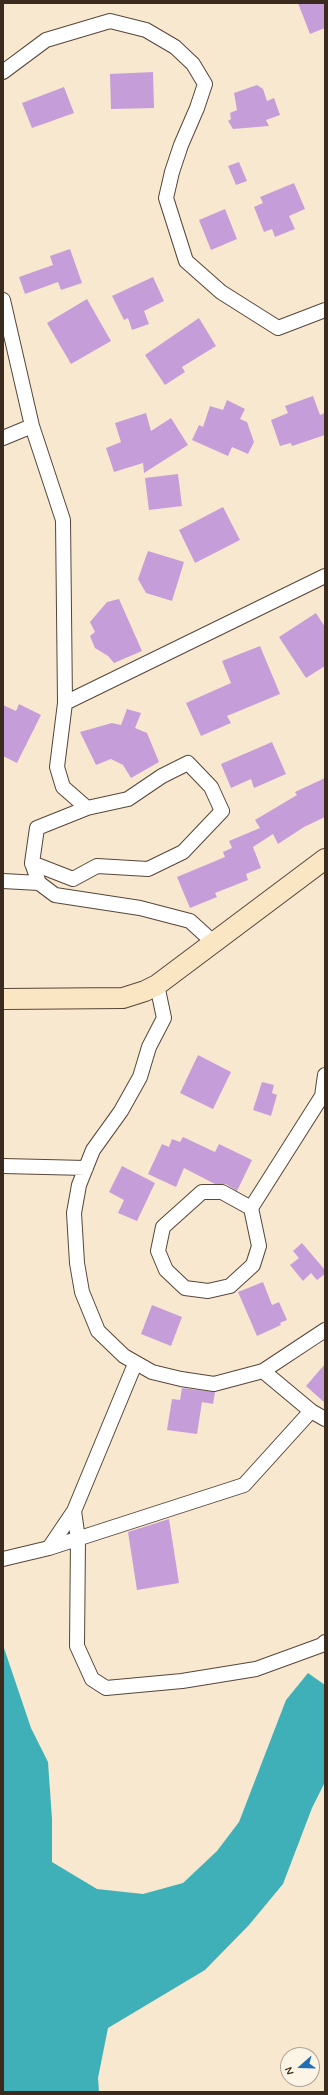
<!DOCTYPE html>
<style>
body{margin:0}
#map{position:relative;width:328px;height:2095px;overflow:hidden;background:#f8e8d0;font-family:Mynerve,sans-serif}
canvas{display:block}
.frame{position:absolute;inset:0;border:4px solid #3b2a1e;pointer-events:none}
.north{position:absolute;left:280px;top:2047px;width:40px;height:40px;box-sizing:border-box;background:#fcf5e5;border:1px solid #afa495;border-radius:50%;rotate:250deg;font-size:11px;font-weight:700;line-height:16px;text-align:center;color:#3b2a1e}
.north::after{content:'';display:block;margin:auto;width:14px;height:18px;background:#1f6fb2;clip-path:polygon(50% 0,100% 100%,50% 72%,0 100%)}
</style>
<div id="map">
<canvas width="328" height="2095"></canvas>
<div class="frame"></div>
<div class="north">N</div>
</div>
<script>
const ctx = document.querySelector('canvas').getContext('2d');
ctx.lineJoin = 'round';
function fillPath(path, color) { ctx.fillStyle = color; ctx.fill(path, 'evenodd'); }
const toPath = rows => new Path2D(rows.map(r => 'M' + r).join(''));
function stroke(path, color, width, dash) { ctx.strokeStyle = color; ctx.lineWidth = width; ctx.lineCap = dash ? 'butt' : 'round'; ctx.setLineDash(dash || []); ctx.stroke(path); }
fillPath(toPath([
 [3,1645,31,1728,48,1762,52,1819,52,1862,97,1889,143,1894,183,1883,217,1851,239,1822,286,1700,308,1673,325,1685,325,1782,312,1808,283,1884,249,1925,205,1970,108,2028,98,2078,99,2092,3,2092]
]), '#40b0b8');
fillPath(toPath([
 [298,3,325,3,325,28,310,34],
 [153,72,154,108,111,109,110,74],
 [257,85,263,89,267,101,274,98,280,115,266,120,269,126,233,129,228,121,231,119,230,113,237,110,234,93],
 [64,87,74,113,32,128,22,103],
 [239,162,247,181,236,185,228,166],
 [294,183,305,209,289,216,295,229,275,237,272,229,264,232,254,207,263,203,260,197],
 [225,209,237,239,211,250,199,220],
 [70,249,82,283,61,290,58,282,25,294,19,277,53,265,50,256],
 [153,277,164,301,144,311,149,324,132,330,128,318,124,320,112,296],
 [87,299,111,341,71,364,47,323],
 [199,318,216,346,182,367,185,372,165,385,145,355],
 [313,396,320,415,325,413,325,435,292,446,291,443,280,446,271,420,288,413,285,406],
 [227,400,245,409,240,419,247,422,254,442,248,454,232,447,228,456,192,440,199,425,203,427,210,406,223,410],
 [146,413,151,431,171,418,188,445,144,473,143,463,114,472,106,448,121,442,115,423],
 [178,474,182,506,149,510,145,478],
 [223,507,240,540,195,563,179,530],
 [148,551,184,562,172,601,146,593,138,579],
 [119,599,142,651,114,663,108,656,95,648,90,636,95,632,90,622,107,602],
 [316,613,325,627,325,666,306,678,279,637],
 [260,646,280,694,227,716,231,723,201,736,186,703,231,683,222,661],
 [19,704,41,715,17,763,3,756,3,705,16,711],
 [127,709,141,713,135,728,147,733,159,762,131,778,123,765,111,759,96,765,80,732,112,723,121,725],
 [272,742,286,774,254,788,251,779,231,788,221,764],
 [325,778,325,817,304,827,278,844,273,834,253,847,261,868,246,874,248,880,215,893,217,897,190,908,177,877,225,857,223,852,232,848,229,841,260,828,255,820,297,795,295,792],
 [198,1055,231,1072,213,1109,180,1093],
 [262,1082,274,1085,272,1093,277,1095,271,1116,253,1110],
 [183,1137,215,1152,219,1144,252,1160,237,1191,226,1184,215,1184,184,1168,176,1187,148,1174,162,1144,169,1147,172,1139,180,1142],
 [122,1166,155,1183,137,1221,118,1213,124,1200,109,1192],
 [302,1243,325,1270,325,1274,317,1280,311,1273,303,1281,290,1265,299,1258,293,1251],
 [263,1282,272,1305,279,1302,287,1320,280,1323,281,1325,257,1336,238,1292],
 [152,1305,182,1317,171,1346,141,1334],
 [325,1364,325,1403,306,1386],
 [182,1388,215,1392,213,1404,202,1402,197,1434,167,1430,172,1399,180,1400],
 [169,1519,179,1583,137,1590,128,1532]
]), '#c59ed9');
const street = toPath([
 [3,72,46,40,110,21,146,30,175,47,193,64,205,84,197,108,181,145,172,172,166,198,186,261,221,292,278,328,325,310],
 [3,300,32,426],
 [3,438,32,426,63,520,65,703],
 [87,808,37,828,32,863,73,879,97,866,148,869,183,852,222,811,211,787,188,763,162,776,128,799,87,808,63,787,57,767,65,703,325,576],
 [32,863,39,883,55,895,140,908,190,921,213,942],
 [3,881,39,883],
 [157,985,164,1018,149,1047,140,1077,121,1111,93,1150,79,1185,74,1213,77,1263,82,1292,98,1331,124,1356,152,1372,181,1379,214,1384,263,1371,325,1330],
 [3,1166,86,1168],
 [251,1208,259,1246,253,1265,230,1286,208,1291,185,1288,166,1270,158,1251,163,1227,202,1192,222,1192,251,1208,322,1096,325,1075],
 [135,1364,74,1511,49,1548,244,1485,311,1411,263,1371],
 [311,1411,325,1419],
 [74,1511,78,1539,77,1646,92,1679,106,1688,182,1681,256,1669,322,1645,325,1642],
 [3,1559,49,1548]
]);
const secondary = toPath([
 [3,999,123,998,145,991,157,985,325,859]
]);
stroke(street, '#574639', 16);
stroke(secondary, '#574639', 22);
stroke(street, '#fff', 14);
stroke(secondary, '#fbe6c4', 20);
</script>
